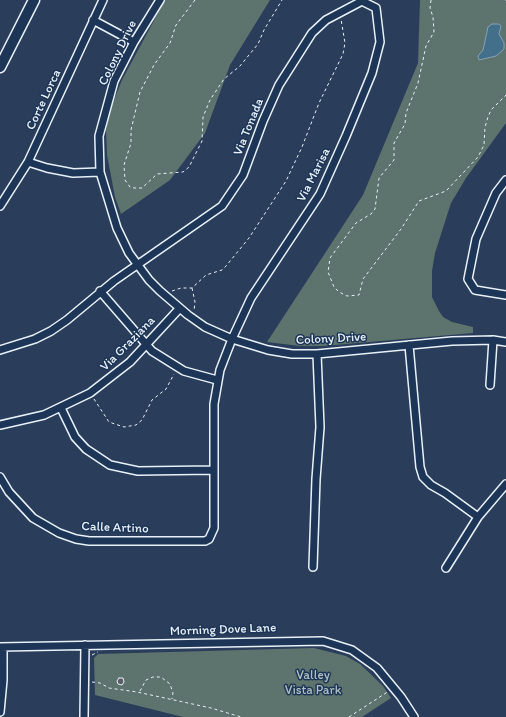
<!DOCTYPE html>
<style>
body{margin:0}
canvas{display:block;background:#2a3d5a}
</style>
<canvas width="506" height="717"></canvas>
<script>
const ctx = document.querySelector('canvas').getContext('2d');
ctx.lineJoin = 'round';
function fillPath(path, color) { ctx.fillStyle = color; ctx.fill(path, 'evenodd'); }
const toPath = rows => new Path2D(rows.map(r => 'M' + r).join(''));
function stroke(path, color, width, dash) { ctx.strokeStyle = color; ctx.lineWidth = width; ctx.lineCap = dash ? 'butt' : 'round'; ctx.setLineDash(dash || []); ctx.stroke(path); }
function write(font, color, halo, rows, align = 'center') {
  ctx.font = font + ' Itim,sans-serif'; ctx.lineWidth = 3; ctx.setLineDash([]); ctx.textBaseline = 'middle'; ctx.strokeStyle = halo; ctx.fillStyle = color; for (const [text, x, y, turn = 0] of rows) {
    ctx.save(); ctx.translate(x, y); ctx.rotate((+turn || 0) * Math.PI / 180); ctx.textAlign = isNaN(turn) ? turn : align; if (halo) ctx.strokeText(text, 0, 0); ctx.fillText(text, 0, 0); ctx.restore();
  }
}
fillPath(toPath([
 [165,0,270,0,230,65,205,133,170,180,121,214,115,197,107,155,106,130,109,112,122,80],
 [420,0,506,0,506,123,466,178,451,203,435,253,432,271,432,297,439,311,443,317,452,322,473,327,473,333,323,346,300,346,267,342,363,195,418,63],
 [314,648,346,656,360,664,383,686,391,698,362,717,183,717,95,695,94,658,98,654]
]), '#5d736e');
const water = toPath([
 [492,24,499,24,501,26,499,34,504,43,504,49,496,56,479,60,478,56,483,50,488,27,492,24]
]);
fillPath(water, '#446f8a');
stroke(water, '#86a3b6', 1);
const building = toPath([
 [119,678,123,678,124,682,122,685,118,684,117,681,119,678]
]);
fillPath(building, '#5c5e66');
stroke(building, '#e8f1f8', 1);
const street = toPath([
 [160,0,134,42,114,81,99,136,100,172,117,228,129,253,149,280,160,291,188,315,205,327,232,339,268,350,292,354,317,354,452,341,493,340,506,342],
 [93,20,134,42],
 [28,162,47,168,73,173,100,172],
 [506,180,496,193,476,239,468,279,475,290,506,295],
 [0,206,28,162,103,0],
 [100,291,152,351,184,371,217,380],
 [409,345,420,467,423,477,431,485,445,493,478,517],
 [0,350,35,339,51,331,67,320,114,281,222,206,243,175,263,121,279,85,312,33,326,20,362,1,376,8,380,42,372,73,346,136,320,194,251,298,232,339,220,370,214,404,214,528,209,539,205,541,89,541,76,539,59,533,33,518,9,492,0,477],
 [490,385,493,340],
 [61,408,75,437,86,449,110,465,138,471,213,470],
 [0,425,44,415,90,393,130,362,179,309],
 [313,567,316,479,320,427,317,354],
 [446,568,478,517,506,484],
 [0,647,323,641,352,650,377,668,401,697,414,717],
 [0,712,3,680,3,647],
 [84,717,85,645]
]);
const primary = toPath([
 [0,67,34,0]
]);
stroke(street, '#e8f1f8', 10);
stroke(primary, '#e8f1f8', 13);
stroke(toPath([
 [195,0,176,25,170,43,154,65,140,92,131,130,131,143,124,165,125,180,130,187,134,188,142,188,157,174,183,172,189,167,202,141,203,117,210,100,224,79,240,66,258,44,264,30,282,0],
 [431,0,430,8,433,17,434,32,426,46,418,83,406,113,405,124,394,143,394,160,379,178,375,209,371,214,356,223,330,258,328,272,334,287,339,292,347,296,359,295,363,279,401,229,419,201,446,191,478,157,484,145,485,127,488,117,491,110,506,95],
 [506,0,506,1],
 [192,288,195,302,194,311],
 [172,291,181,288,192,288,206,275,222,270,226,266,249,238,286,181,302,147,319,103,343,54,345,43,341,19],
 [94,399,109,422,124,427,136,425,142,420,152,400,166,389,174,374],
 [92,655,98,652],
 [92,682,100,683,109,688,137,692,211,708,241,717],
 [140,691,146,680,153,677,161,677,170,684,173,693,172,699],
 [349,717,389,691]
]), '#e8f1f8', 1, [3, 3]);
stroke(street, '#1d3557', 7);
stroke(primary, '#1d3557', 10);
write('13px', '#e8f1f8', '#1d3557', [
 ["Colony Drive",118,53,-64],
 ["Corte Lorca",44,100,-65],
 ["Via Tonada",249,127,-68],
 ["Via Marisa",314,175,-63],
 ["Colony Drive",331,339,-3],
 ["Via Graziana",128,344,-45],
 ["Calle Artino",115,528,2],
 ["Morning Dove Lane",223,630,-2]
]);
write('13px', '#b0bfc1', '#1d3557', [
 ["Valley",313,676],
 ["Vista Park",313,691]
]);
</script>
